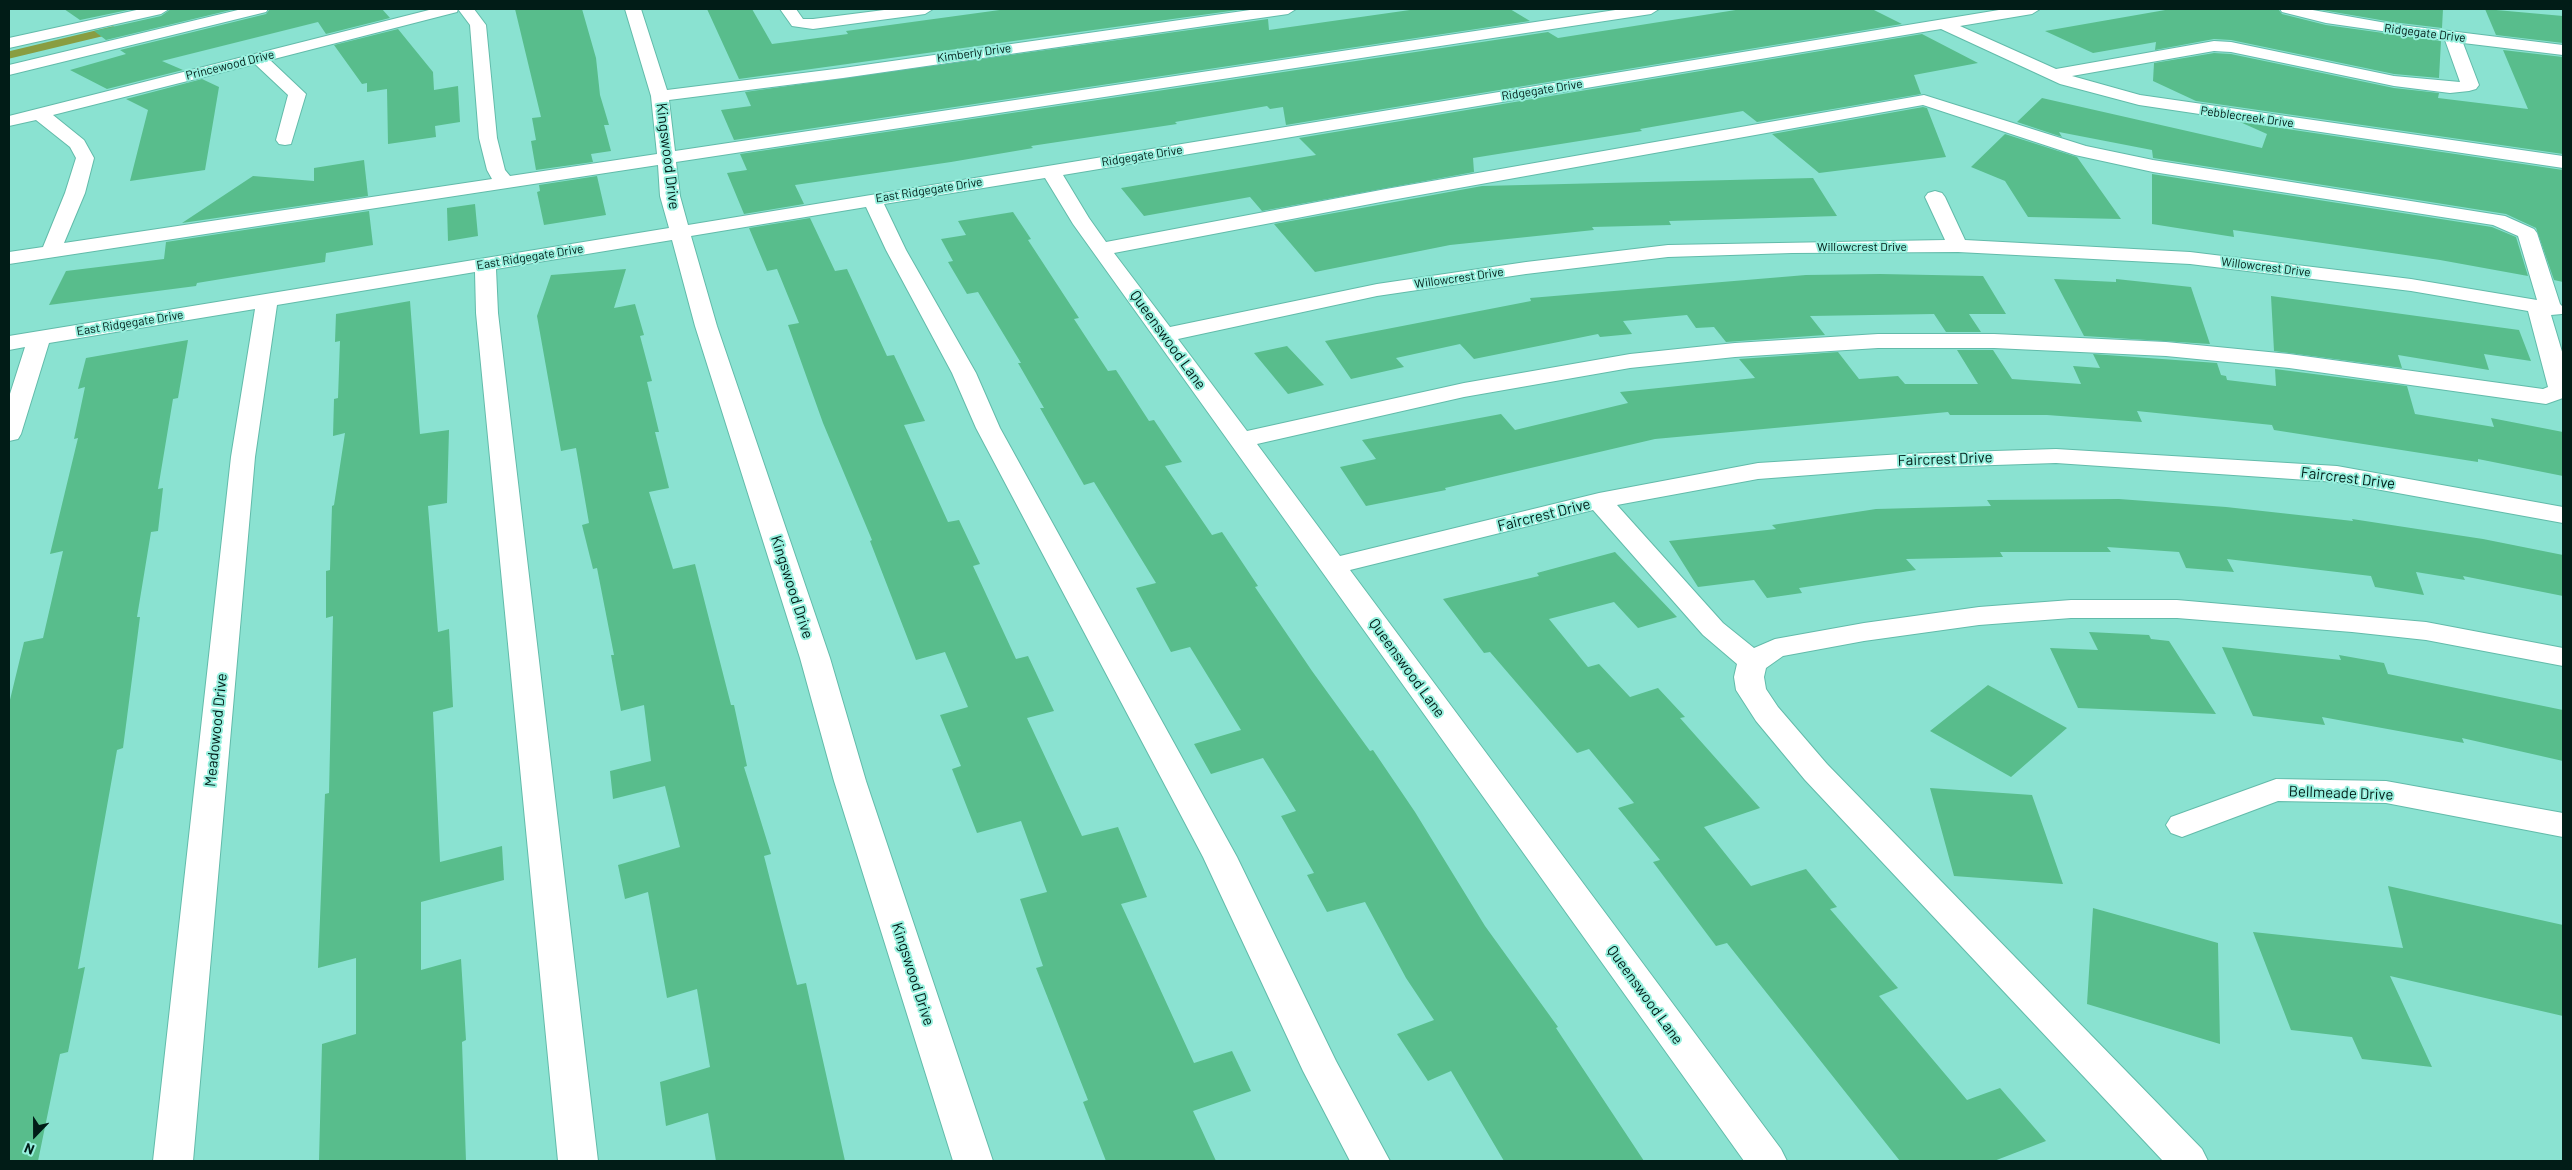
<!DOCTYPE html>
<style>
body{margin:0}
#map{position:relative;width:2572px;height:1170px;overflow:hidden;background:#8ae2d1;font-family:Barlow,sans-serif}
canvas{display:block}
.frame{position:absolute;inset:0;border:10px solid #011c17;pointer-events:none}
.north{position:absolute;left:10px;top:1110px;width:50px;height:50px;-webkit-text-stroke:4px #97f0de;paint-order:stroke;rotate:202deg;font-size:14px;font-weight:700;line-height:20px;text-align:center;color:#011c17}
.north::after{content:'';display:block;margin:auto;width:18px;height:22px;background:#011c17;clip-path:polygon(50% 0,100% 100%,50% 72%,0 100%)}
</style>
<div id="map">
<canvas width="2572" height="1170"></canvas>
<div class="frame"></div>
<div class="north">N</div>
</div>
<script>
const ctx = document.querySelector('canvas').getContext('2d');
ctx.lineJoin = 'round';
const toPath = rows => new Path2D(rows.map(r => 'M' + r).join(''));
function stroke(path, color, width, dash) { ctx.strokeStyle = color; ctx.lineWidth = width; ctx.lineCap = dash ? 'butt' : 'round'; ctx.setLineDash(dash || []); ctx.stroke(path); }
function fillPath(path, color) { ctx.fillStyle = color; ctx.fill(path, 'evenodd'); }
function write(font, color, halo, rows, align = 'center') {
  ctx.font = font + ' Barlow,sans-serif'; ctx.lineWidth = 4; ctx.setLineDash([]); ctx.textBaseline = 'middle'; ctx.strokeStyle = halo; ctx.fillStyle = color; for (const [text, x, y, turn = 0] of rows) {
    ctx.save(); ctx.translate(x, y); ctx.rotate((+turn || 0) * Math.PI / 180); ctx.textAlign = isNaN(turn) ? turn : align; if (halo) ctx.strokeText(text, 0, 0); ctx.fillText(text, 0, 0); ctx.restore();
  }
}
stroke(toPath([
 [9,55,113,30]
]), '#899d41', 7);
fillPath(toPath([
 [64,9,133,9,80,20],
 [171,9,235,9,106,40,94,31,161,16],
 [270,9,382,9,390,18,326,34,318,22,162,61,183,70,107,89,70,70,126,54,120,50,266,14],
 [515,9,582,9,596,58,600,95,609,125,604,125,611,151,591,154,593,162,536,170,531,141,536,140,532,118,541,117],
 [707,9,752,9,772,44,848,34,846,31,1007,9,1245,9,739,79],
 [1417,9,1510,9,1530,21,734,140,721,110,751,106,745,92,1268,19,1269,30],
 [1742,9,1872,9,1902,24,1286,125,1283,107,1270,109,1267,106,1175,122,1177,124,1031,146,1033,148,951,162,795,185,804,204,744,214,727,173,747,170,740,154,1548,32,1558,38],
 [2171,9,2278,9,2282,14,2326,25,2441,41,2439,78,2394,74,2231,40,2214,39,2155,50,2156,42,2093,53,2045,31],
 [2316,9,2443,9,2442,28,2392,22],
 [2485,9,2563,16,2563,43,2496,35],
 [398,29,433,72,434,90,458,86,460,122,435,126,436,137,388,144,387,89,367,92,367,83,362,84,334,45],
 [1922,34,1978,63,1914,75,1921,94,1757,122,1743,111,1640,129,1642,131,1473,158,1474,172,1262,211,1250,197,1144,216,1121,188,1316,155,1299,138],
 [2503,50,2563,57,2563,154,2196,101,2153,81,2154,63,2214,53,2231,54,2394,88,2439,93,2438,98,2528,109],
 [202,79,219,87,205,170,130,181,148,110,126,99],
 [2042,98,2262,148,2267,134,2240,122,2563,170,2563,282,2554,280,2536,228,2506,214,2153,158,2152,150,2059,132,2062,137,2017,122],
 [1923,107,1927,108,1946,157,1819,173,1772,134],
 [2005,134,2077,157,2121,219,2028,217,2005,181,1971,167],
 [364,160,368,196,182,223,253,176,314,181,314,168],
 [2152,174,2492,227,2516,237,2528,276,2440,260,2233,230,2234,237,2152,224],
 [597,176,606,215,544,225,537,192,540,191,539,185],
 [1813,178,1837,216,1669,221,1671,225,1592,227,1594,230,1450,245,1315,272,1274,224,1482,186],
 [475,204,478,236,448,241,447,208],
 [369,211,373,245,326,253,325,262,197,283,196,286,49,305,66,271,164,259,166,242],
 [1013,212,1031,239,1028,240,1079,318,1074,319,1108,371,1116,370,1149,421,1154,420,1182,462,1165,466,1212,535,1222,532,1258,586,1255,587,1312,671,1370,751,1373,750,1415,812,1485,926,1558,1027,1556,1028,1644,1161,1504,1161,1451,1071,1428,1081,1397,1034,1434,1020,1406,978,1365,902,1327,912,1307,875,1314,873,1281,816,1296,811,1263,758,1211,774,1194,744,1241,730,1190,647,1171,652,1136,588,1156,583,1094,482,1084,485,1040,408,1044,408,1018,363,1021,363,978,292,967,294,948,262,953,261,941,239,966,235,958,221],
 [810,218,835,271,847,269,887,356,894,355,925,421,904,425,948,522,959,520,980,564,973,566,1016,659,1028,656,1054,711,1027,718,1082,836,1118,827,1147,897,1121,904,1194,1063,1232,1051,1251,1091,1193,1111,1216,1161,1106,1161,1083,1102,1088,1100,1036,968,1043,966,1020,899,1047,892,1021,821,977,833,952,769,961,766,940,715,968,707,945,652,916,660,870,541,872,540,823,423,788,325,799,323,777,269,767,271,749,228],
 [626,269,614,308,635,304,644,335,640,336,652,381,647,382,659,432,655,432,669,488,649,492,673,569,695,564,731,705,734,705,747,766,744,767,771,854,764,856,797,985,806,983,845,1161,716,1161,708,1113,666,1126,660,1082,710,1067,697,989,667,998,648,892,625,899,618,865,680,847,665,786,613,799,610,771,651,761,644,705,621,711,611,655,614,655,597,568,593,569,582,525,589,523,576,448,561,451,537,316,551,275],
 [1880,274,1983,276,2006,314,1969,314,1981,332,1946,332,1934,314,1810,316,1825,335,1726,342,1714,327,1696,328,1687,315,1623,321,1632,334,1600,337,1598,334,1474,359,1460,344,1396,358,1404,367,1351,379,1325,341,1531,301,1530,298,1806,275],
 [2054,279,2116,282,2116,279,2191,287,2210,344,2084,336],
 [2271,296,2519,330,2531,361,2484,354,2489,370,2398,355,2402,368,2274,351],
 [410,301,420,434,449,430,447,503,428,506,438,632,449,629,453,707,433,712,440,862,502,846,504,880,421,902,421,970,461,959,466,1040,462,1042,466,1161,319,1161,322,1044,356,1034,356,958,318,968,325,794,329,793,333,616,326,618,326,571,330,570,332,506,334,505,345,433,333,436,334,399,338,398,340,341,335,342,336,314],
 [188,340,178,398,173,399,158,489,163,488,158,531,151,532,137,617,140,617,123,748,117,750,78,969,85,967,68,1052,60,1054,38,1161,9,1161,9,704,24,642,43,638,63,551,50,554,78,438,74,439,85,387,78,389,86,358],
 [1287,346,1324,385,1288,394,1254,353],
 [1957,350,1993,350,2012,379,2081,384,2073,366,2100,368,2093,354,2217,363,2221,375,2226,376,2227,380,2276,386,2275,369,2407,386,2415,414,2494,427,2491,418,2563,432,2563,476,2478,459,2478,462,2274,430,2272,425,2137,411,2142,422,2047,415,1950,415,1948,412,1655,439,1445,488,1446,490,1366,506,1340,467,1376,459,1362,440,1501,414,1515,430,1628,403,1620,392,1755,378,1739,359,1838,352,1859,379,1898,376,1905,384,1978,384],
 [2119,499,2226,507,2353,521,2352,519,2483,539,2563,555,2563,596,2463,576,2465,580,2416,572,2424,595,2375,587,2371,576,2227,559,2234,572,2186,568,2179,552,2107,547,2111,552,2000,552,2003,557,1906,559,1916,570,1799,588,1802,593,1767,598,1754,580,1698,587,1669,541,1776,529,1772,525,1876,509,1991,506,1987,500],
 [1615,552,1677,617,1638,628,1614,602,1549,619,1588,667,1599,664,1630,697,1658,688,1685,717,1680,718,1760,808,1704,827,1751,886,1806,869,1837,907,1830,909,1898,988,1879,996,1967,1100,2000,1088,2046,1141,1994,1161,1900,1161,1727,943,1716,946,1653,862,1660,860,1618,808,1634,803,1589,749,1577,753,1490,652,1484,653,1443,599,1539,576,1537,573],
 [2089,632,2149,635,2151,639,2169,641,2216,714,2078,708,2050,648,2098,650],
 [2222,647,2341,660,2339,655,2384,663,2388,674,2563,710,2563,761,2462,738,2464,743,2322,717,2325,725,2253,716],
 [1988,685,2067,728,2011,777,1930,731],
 [1930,788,2032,795,2063,884,1954,876],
 [2388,886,2563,925,2563,1016,2390,976,2432,1067,2362,1059,2352,1037,2291,1030,2253,932,2403,948],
 [2093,908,2218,943,2220,1044,2087,1004]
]), '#58bd8c');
const minor = toPath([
 [141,9,169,9,161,14,9,48,9,38,141,9],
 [242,9,268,9,266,12,9,75,9,65,242,9],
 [433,9,474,9,486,25,497,138,505,170,510,176,657,154,651,96,625,9,641,9,667,90,843,68,1257,9,1296,9,1288,14,843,78,669,100,675,151,1622,9,1659,9,1651,14,676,162,680,196,688,225,2005,9,2040,9,2032,14,1960,26,2056,69,2214,41,2231,42,2394,76,2460,82,2445,40,2326,23,2282,12,2280,9,2307,9,2392,24,2563,45,2563,55,2463,43,2479,85,2476,89,2469,91,2450,93,2394,86,2231,52,2214,51,2072,76,2140,95,2563,156,2563,168,2139,105,2060,84,1941,29,1063,175,1089,218,1106,242,1386,189,1924,95,2086,146,2153,160,2505,216,2534,229,2537,233,2560,304,2563,307,2562,314,2551,315,2563,355,2563,398,2546,404,2289,368,2166,356,1994,348,1878,348,1735,357,1630,368,1464,397,1257,444,1340,556,1599,493,1758,463,1903,454,2056,449,2337,466,2563,507,2563,523,2337,482,2056,463,1903,468,1758,479,1617,505,1723,623,1754,648,1775,639,1864,623,1979,607,2071,600,2177,600,2426,622,2563,648,2563,666,2426,640,2352,632,2177,618,2071,618,1979,625,1864,641,1783,656,1766,668,1764,677,1766,689,1778,707,1827,764,2202,1149,2208,1161,2163,1161,1805,780,1756,721,1736,690,1734,677,1737,664,1703,635,1593,510,1350,570,1781,1149,1787,1161,1744,1161,1073,224,1045,178,884,204,906,250,976,373,1000,428,1237,857,1336,1061,1390,1161,1350,1161,1303,1071,1203,857,976,428,952,373,886,250,866,207,691,236,717,326,830,658,866,781,993,1161,953,1161,834,781,800,658,695,326,672,240,496,269,498,313,598,1161,558,1161,476,313,475,272,277,305,255,457,193,1161,153,1161,231,457,255,309,49,343,21,434,18,439,9,441,9,397,25,347,9,350,9,336,669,228,660,196,658,165,9,264,9,252,43,247,65,193,76,158,70,147,36,120,9,126,9,116,433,9],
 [458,9,470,25,479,138,487,170,492,179,64,243,85,193,94,158,84,140,53,115,255,64,288,95,276,140,279,144,285,145,291,144,306,94,270,60,457,12,458,9],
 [1923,105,2075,155,2153,172,2493,225,2518,236,2537,300,2411,279,2190,252,1965,240,1945,197,1942,193,1935,191,1928,193,1925,197,1945,240,1668,245,1526,262,1377,284,1170,327,1114,253,1386,201,1923,105],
 [1958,252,2190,264,2411,291,2528,311,2548,387,2543,389,2289,354,2166,342,1994,334,1878,334,1735,343,1630,354,1464,383,1247,431,1178,339,1377,296,1526,274,1668,257,1792,253,1958,252],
 [780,9,796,9,803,19,813,19,892,9,933,9,925,14,813,29,792,26,780,9],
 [2276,779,2386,781,2563,813,2563,837,2386,803,2278,801,2182,837,2171,833,2166,825,2171,817,2276,779]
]);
stroke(minor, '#62bbaa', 2);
fillPath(minor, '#fff');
write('12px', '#011c17', '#97f0de', [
 ["Ridgegate Drive",2425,33,7],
 ["Kimberly Drive",974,53,-8],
 ["Princewood Drive",230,65,-14],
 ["Ridgegate Drive",1542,90,-9],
 ["Pebblecreek Drive",2247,117,8],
 ["Ridgegate Drive",1142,156,-9],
 ["East Ridgegate Drive",929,190,-9],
 ["Willowcrest Drive",1862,247],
 ["East Ridgegate Drive",530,257,-9],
 ["Willowcrest Drive",2266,267,7],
 ["Willowcrest Drive",1459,278,-8],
 ["East Ridgegate Drive",130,323,-9]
]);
write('15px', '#011c17', '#97f0de', [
 ["Kingswood Drive",668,156,83],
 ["Queenswood Lane",1168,340,54],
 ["Faircrest Drive",1945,459,-2],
 ["Faircrest Drive",2348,478,7],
 ["Faircrest Drive",1544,515,-14],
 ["Kingswood Drive",792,587,72],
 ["Queenswood Lane",1407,668,54],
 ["Meadowood Drive",216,730,-84],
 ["Bellmeade Drive",2341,793,2],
 ["Kingswood Drive",913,974,72],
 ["Queenswood Lane",1645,995,54]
]);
</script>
